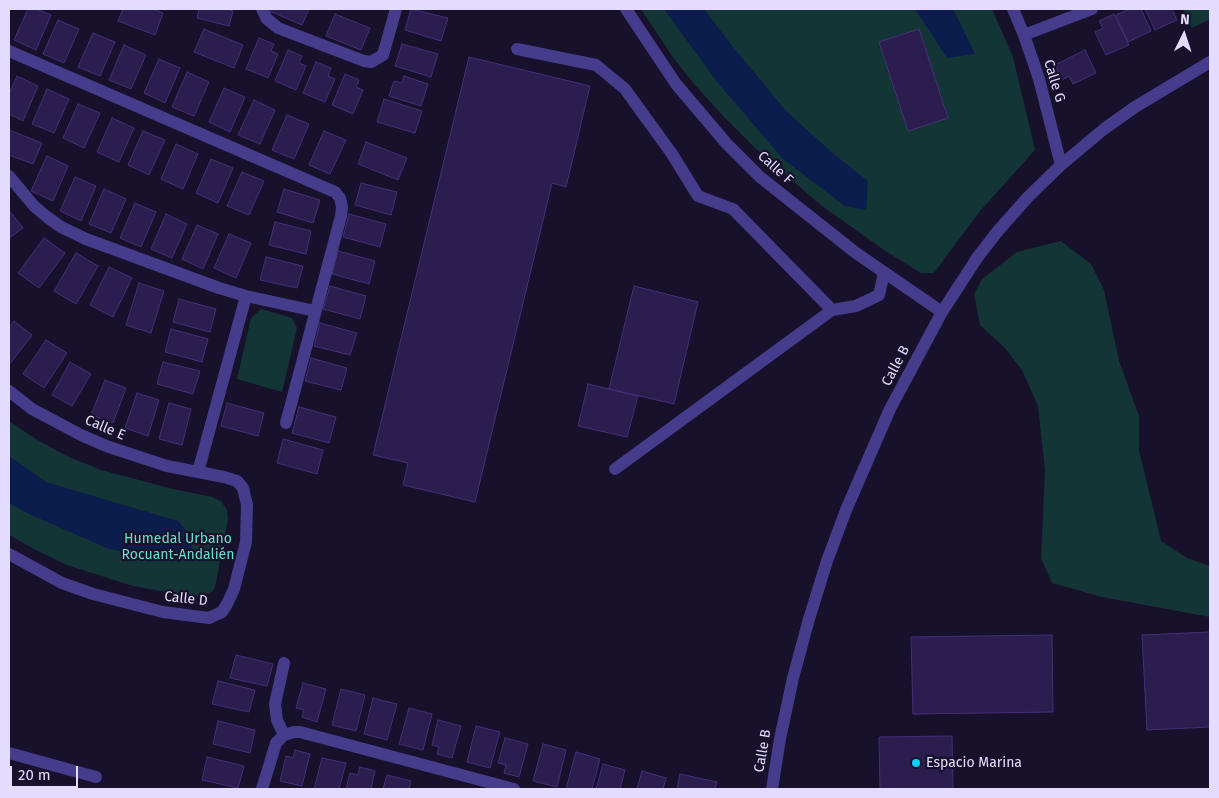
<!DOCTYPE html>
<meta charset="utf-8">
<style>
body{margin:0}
#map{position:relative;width:1219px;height:798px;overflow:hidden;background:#18112c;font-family:"Fira Sans",sans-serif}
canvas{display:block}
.frame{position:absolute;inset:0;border:10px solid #e3dcff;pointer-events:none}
.north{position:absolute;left:1159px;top:10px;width:50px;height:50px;-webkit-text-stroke:4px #18112c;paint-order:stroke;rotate:4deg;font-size:14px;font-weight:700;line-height:20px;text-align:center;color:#e3dcff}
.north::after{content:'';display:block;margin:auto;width:18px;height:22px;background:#e3dcff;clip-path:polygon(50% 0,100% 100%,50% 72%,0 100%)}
.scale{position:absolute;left:10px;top:766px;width:68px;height:22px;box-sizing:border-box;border:2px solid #e3dcff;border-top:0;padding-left:6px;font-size:15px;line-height:18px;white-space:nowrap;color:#e3dcff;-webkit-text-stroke:4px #18112c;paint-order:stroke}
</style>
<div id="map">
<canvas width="1219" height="798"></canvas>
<div class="frame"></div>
<div class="north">N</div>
<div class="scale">20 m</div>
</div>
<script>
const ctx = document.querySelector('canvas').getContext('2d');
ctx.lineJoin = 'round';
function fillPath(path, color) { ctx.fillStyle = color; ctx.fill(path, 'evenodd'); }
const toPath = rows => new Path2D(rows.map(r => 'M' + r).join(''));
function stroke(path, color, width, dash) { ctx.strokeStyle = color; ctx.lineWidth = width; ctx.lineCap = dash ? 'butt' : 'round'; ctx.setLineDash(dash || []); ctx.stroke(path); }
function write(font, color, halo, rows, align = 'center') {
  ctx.font = font + ' "Fira Sans",sans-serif'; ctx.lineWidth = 4.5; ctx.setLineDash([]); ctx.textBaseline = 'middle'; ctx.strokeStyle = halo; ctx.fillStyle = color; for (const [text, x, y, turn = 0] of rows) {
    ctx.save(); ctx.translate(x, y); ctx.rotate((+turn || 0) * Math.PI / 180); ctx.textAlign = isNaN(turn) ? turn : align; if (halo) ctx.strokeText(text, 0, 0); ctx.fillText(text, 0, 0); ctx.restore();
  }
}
fillPath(toPath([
 [641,9,992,9,1013,57,1035,150,980,211,934,273,921,273,887,252,822,206,755,148,724,117,694,84,672,56],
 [1183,9,1210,9,1210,19,1192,28],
 [1061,241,1091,264,1104,290,1119,361,1139,416,1139,450,1161,541,1187,558,1210,566,1210,617,1102,597,1052,583,1041,558,1045,470,1038,406,1022,370,1005,348,980,325,974,294,982,279,1017,252],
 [261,309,292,318,297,328,282,392,237,379,251,318],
 [9,421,39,441,69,457,101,470,173,489,212,497,221,501,227,510,228,519,215,587,213,591,204,596,199,596,166,592,133,586,67,565,36,550,9,535]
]), '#143536');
fillPath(toPath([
 [664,9,704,9,729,42,786,111,835,155,868,181,866,210,845,206,783,159,717,82],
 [915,9,953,9,975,54,947,58],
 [9,456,46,482,178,521,189,534,192,550,179,562,109,549,29,514,9,503]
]), '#0b1d4c');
const building = toPath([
 [28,9,36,9,51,15,36,50,14,40,28,9],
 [123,9,152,9,163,13,155,35,118,21,123,9],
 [199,9,226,9,233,11,229,26,197,18,199,9],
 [268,9,309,9,302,25,267,10,268,9],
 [411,9,448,18,441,41,405,30,411,9],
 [1130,9,1141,9,1151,31,1128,42,1116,15,1130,9],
 [1145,9,1172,9,1177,20,1155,30,1145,9],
 [335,14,370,28,361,50,326,36,335,14],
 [1114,14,1129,45,1106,55,1095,32,1103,28,1099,21,1114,14],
 [58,20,79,29,64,63,43,54,58,20],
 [204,29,243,45,234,68,194,52,204,29],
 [919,29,948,118,908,131,879,42,919,29],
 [93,33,115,42,100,76,78,67,93,33],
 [259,38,274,44,271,51,278,54,268,78,246,69,259,38],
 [402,44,438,54,431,77,395,66,402,44],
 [124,45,146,55,131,89,109,80,124,45],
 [288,50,302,56,299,63,306,66,296,90,275,81,288,50],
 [1085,50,1096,73,1073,84,1069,76,1062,80,1055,65,1085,50],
 [469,57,590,86,566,187,552,183,475,502,403,485,408,463,373,455,469,57],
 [159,59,180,68,165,103,144,93,159,59],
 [316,62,331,68,328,76,335,79,325,102,303,93,316,62],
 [187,72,209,82,194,116,172,107,187,72],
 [345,74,359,80,356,87,363,90,353,114,332,105,345,74],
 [17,76,38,86,23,121,9,114,9,94,17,76],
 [404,76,428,84,421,106,389,96,394,81,402,83,404,76],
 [224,88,245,97,230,132,209,122,224,88],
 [47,89,69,99,54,133,32,124,47,89],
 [384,99,422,111,415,133,377,122,384,99],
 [254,100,275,110,260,144,238,135,254,100],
 [78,104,100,113,84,148,63,138,78,104],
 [287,115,309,124,294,159,272,150,287,115],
 [112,118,134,128,119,162,97,152,112,118],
 [9,130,42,143,33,164,9,155,9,130],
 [143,131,165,140,149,175,128,165,143,131],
 [324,131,346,140,330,174,309,165,324,131],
 [366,142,407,158,398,180,358,164,366,142],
 [176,144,198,154,183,189,161,179,176,144],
 [47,156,68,166,53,201,31,191,47,156],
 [211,159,233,168,218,203,196,193,211,159],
 [242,172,264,181,249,215,227,206,242,172],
 [75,177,96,186,81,221,60,211,75,177],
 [361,183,397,192,391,215,355,205,361,183],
 [104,189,126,199,111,233,89,224,104,189],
 [284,189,320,200,313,223,277,212,284,189],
 [135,203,156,212,141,247,120,238,135,203],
 [9,210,23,228,9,238,9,210],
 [166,214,187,224,172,258,151,249,166,214],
 [349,214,386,224,380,247,343,237,349,214],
 [275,222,311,231,306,254,269,245,275,222],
 [197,225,218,234,203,269,182,259,197,225],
 [229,234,251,243,236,278,214,268,229,234],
 [44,238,65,253,39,288,18,273,44,238],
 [338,251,375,261,369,284,332,274,338,251],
 [76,253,98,266,76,304,54,291,76,253],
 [266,257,303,266,297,288,260,280,266,257],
 [109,267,132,278,113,317,90,305,109,267],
 [139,283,164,291,151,333,126,325,139,283],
 [330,286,366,296,360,319,323,309,330,286],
 [634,286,698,302,674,404,609,389,634,286],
 [179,299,216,309,210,332,173,322,179,299],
 [14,321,32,335,9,365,9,327,14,321],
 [320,323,357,333,350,355,314,346,320,323],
 [171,329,208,339,202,362,165,352,171,329],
 [46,340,67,353,44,388,23,374,46,340],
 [311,358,347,368,341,390,305,381,311,358],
 [70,362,91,374,72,406,52,395,70,362],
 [163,362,200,371,193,394,157,384,163,362],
 [105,380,126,388,113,423,91,415,105,380],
 [588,384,638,396,627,437,578,426,588,384],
 [137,393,159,400,148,436,125,428,137,393],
 [169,403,191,409,182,445,159,439,169,403],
 [227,403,264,413,258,436,221,426,227,403],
 [299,407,336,417,329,443,292,433,299,407],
 [283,439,323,450,317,474,277,463,283,439],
 [1210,632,1210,727,1147,730,1142,635,1210,632],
 [1052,635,1053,712,913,714,911,637,1052,635],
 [236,655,273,664,267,686,230,678,236,655],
 [218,681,255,690,249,712,212,704,218,681],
 [303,683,326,689,317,722,302,717,304,710,296,708,303,683],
 [341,689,365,695,356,731,332,725,341,689],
 [373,698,397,704,387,740,364,734,373,698],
 [409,708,432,714,423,750,399,744,409,708],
 [438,720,461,726,452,758,437,754,439,747,432,745,438,720],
 [218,721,255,730,250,753,213,744,218,721],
 [476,726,500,732,490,768,467,762,476,726],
 [952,736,953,789,880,789,879,737,952,736],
 [505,738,528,744,519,777,504,773,506,765,498,763,505,738],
 [543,744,566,750,557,787,533,781,543,744],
 [295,750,310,754,302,786,280,781,286,756,293,758,295,750],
 [576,752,600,759,592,789,566,789,576,752],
 [207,757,244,766,238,788,202,780,207,757],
 [322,758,346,763,339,789,314,789,322,758],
 [603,764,625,770,620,789,596,789,603,764],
 [360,767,375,771,371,789,346,789,350,773,358,775,360,767],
 [642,771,666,778,663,789,637,789,642,771],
 [680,774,717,782,715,789,677,789,680,774],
 [387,775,411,781,409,789,383,789,387,775]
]);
fillPath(building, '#2b1d4e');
stroke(building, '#442f7a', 1);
stroke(toPath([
 [517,49,596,65,625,89,672,154,698,196,733,209,832,310,856,306,879,295,884,273],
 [615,469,832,310],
 [9,753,96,777]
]), '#453c8c', 12);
stroke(toPath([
 [262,9,267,19,278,28,364,61,371,62,383,55,396,9],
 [626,9,676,84,726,143,760,177,856,253,942,312],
 [1013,9,1024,35,1039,79,1061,165],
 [1024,35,1092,9],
 [9,51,335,192,340,198,342,207,341,216,286,423],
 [9,176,34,206,47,217,61,227,86,239,219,288,246,296,315,311],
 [9,391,32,409,81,435,106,446,167,466,224,477,237,481,243,488,247,505,246,542,234,589,227,604,222,612,209,618,163,612,93,594,62,583,9,554],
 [198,472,246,296],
 [284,663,275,704,277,720,284,735],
 [262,789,276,743,284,735,294,732,300,732,514,789],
 [772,789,780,739,793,678,809,619,827,561,846,510,890,409,942,312,977,258,997,232,1028,197,1061,165,1104,129,1135,107,1210,62]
]), '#453c8c', 12);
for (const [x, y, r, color] of [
 [916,763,5,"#08d2ff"]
]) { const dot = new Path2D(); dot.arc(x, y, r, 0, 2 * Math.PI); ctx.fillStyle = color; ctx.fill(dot); stroke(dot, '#18112c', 2); }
write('14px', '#e3dcff', '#18112c', [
 ["Calle G",1054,81,73],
 ["Calle F",775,168,42],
 ["Calle B",896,366,-62],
 ["Calle E",105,428,23],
 ["Calle D",186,599,6],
 ["Calle B",763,751,-80]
]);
write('14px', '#65e2cd', '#18112c', [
 ["Humedal Urbano",178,539],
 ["Rocuant-Andalién",178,555]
]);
write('14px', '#e3dcff', '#18112c', [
 ["Espacio Marina",926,763]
], 'left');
</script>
